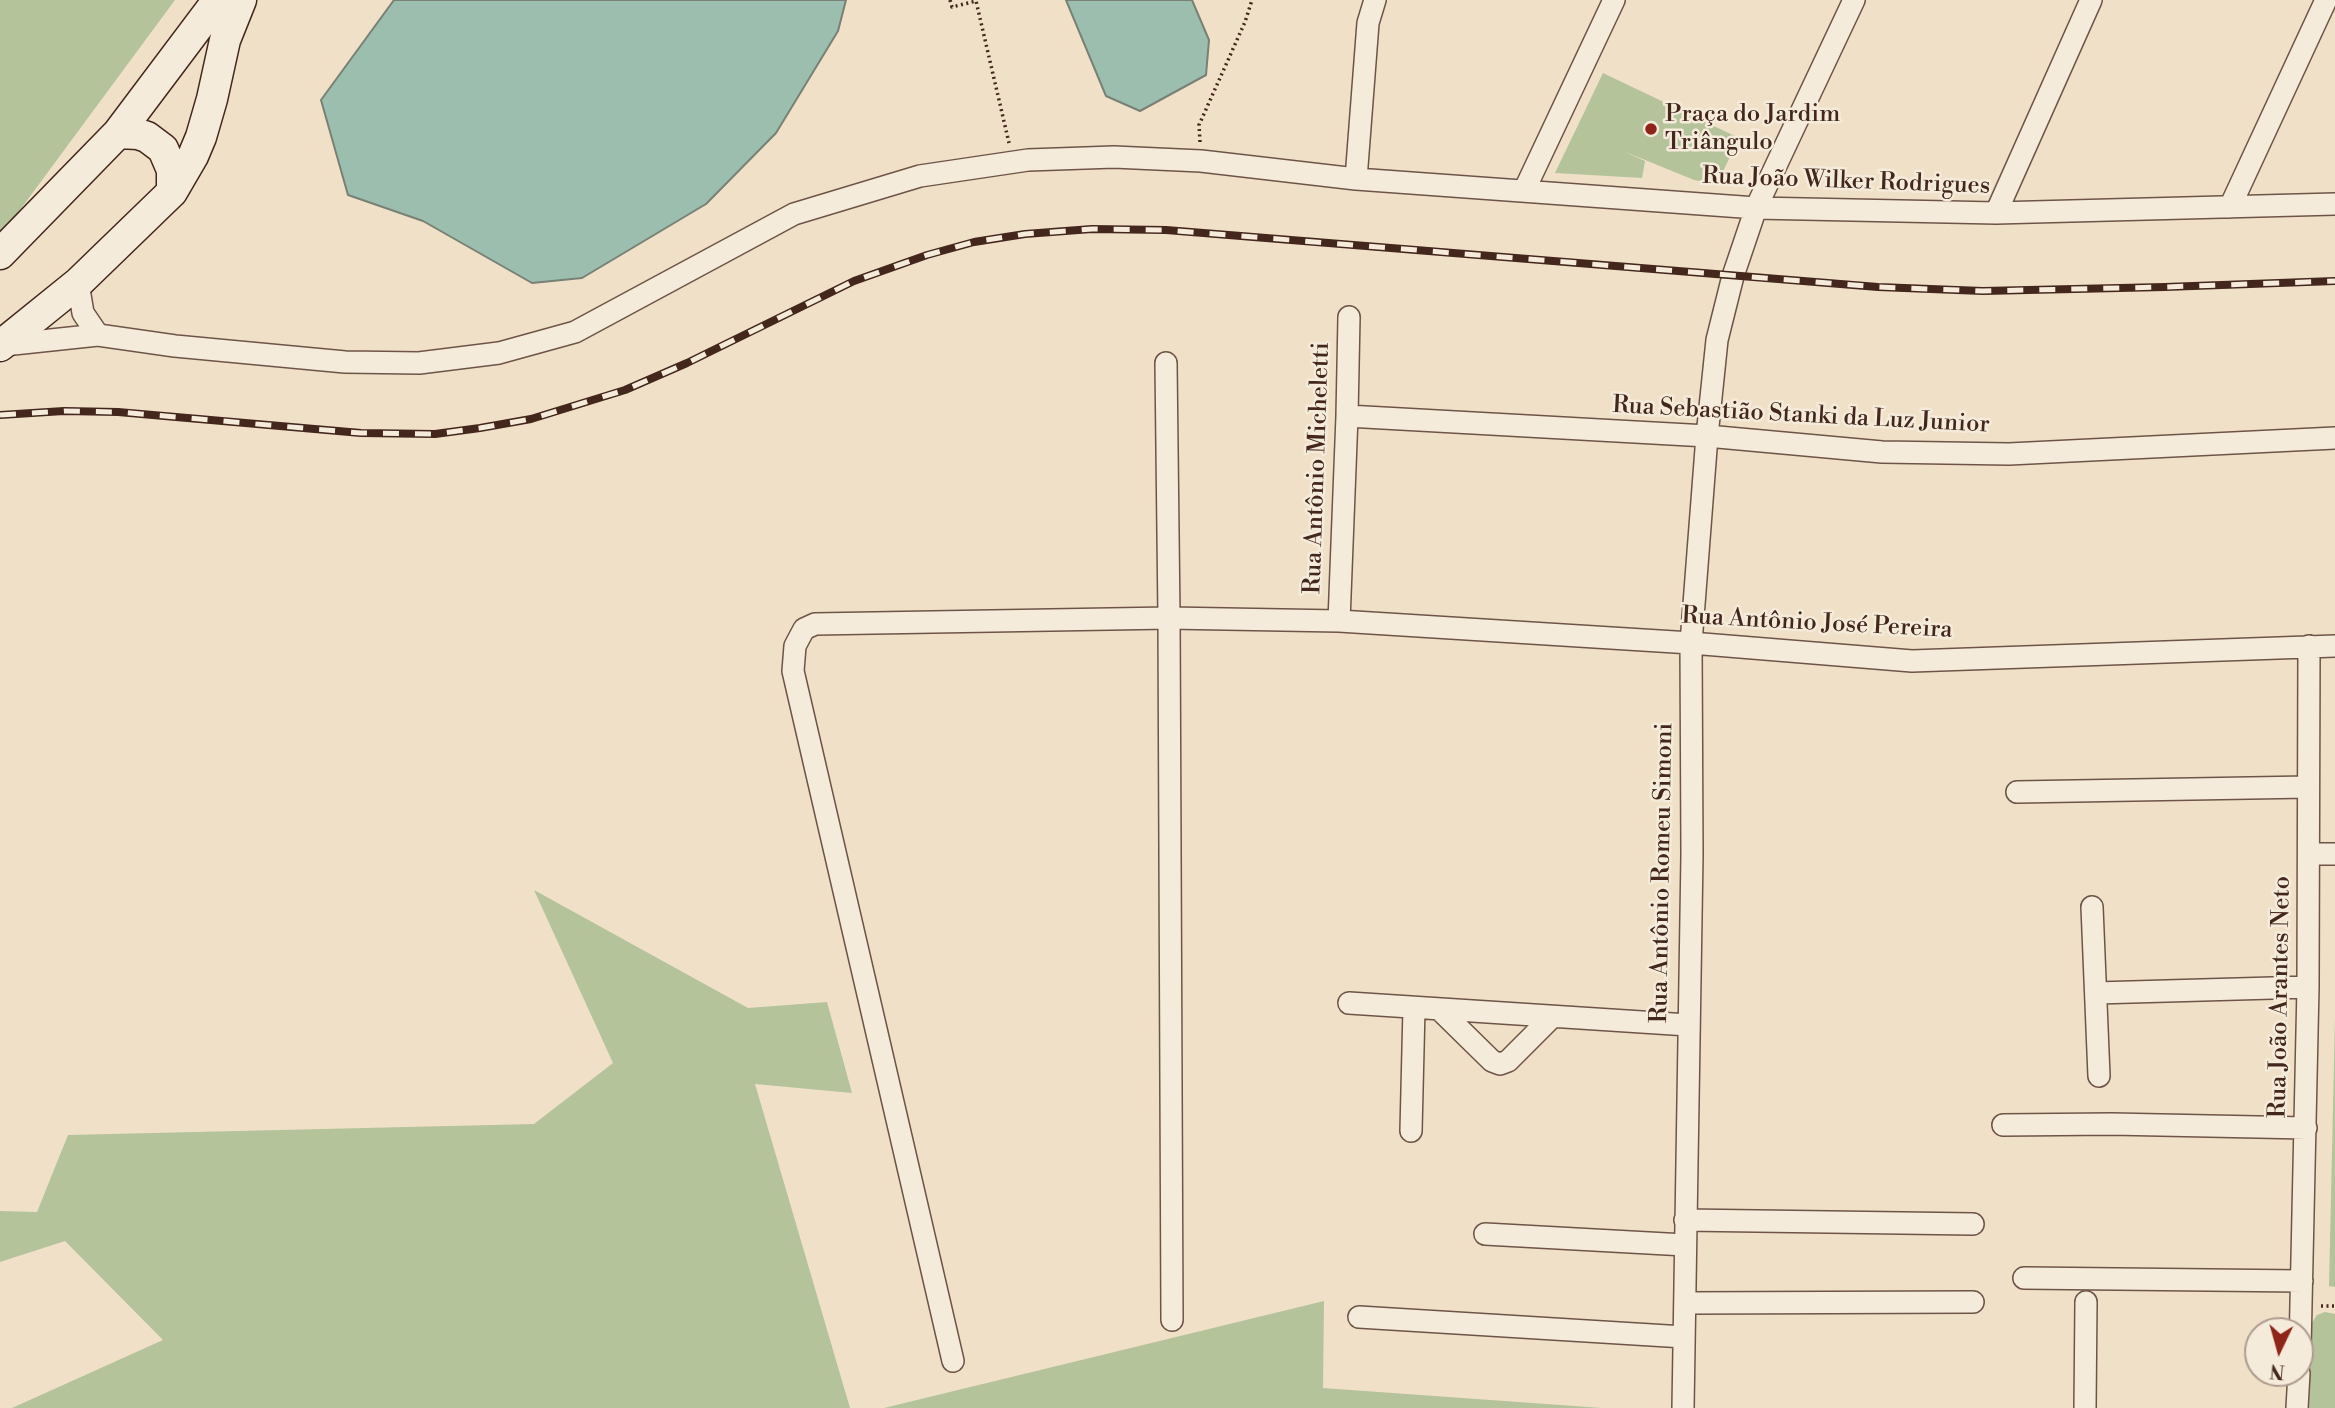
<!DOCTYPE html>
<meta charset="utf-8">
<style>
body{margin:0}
#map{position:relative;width:2335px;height:1408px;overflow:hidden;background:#f0e0c8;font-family:"Libre Bodoni",serif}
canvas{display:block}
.north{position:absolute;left:2244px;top:1317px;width:70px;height:70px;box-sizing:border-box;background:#f5ebdb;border:2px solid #ae9c8f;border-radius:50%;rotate:185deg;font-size:19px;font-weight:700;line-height:28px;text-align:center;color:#43261c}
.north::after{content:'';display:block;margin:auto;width:24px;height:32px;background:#8f2418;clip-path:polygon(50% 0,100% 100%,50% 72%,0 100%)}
</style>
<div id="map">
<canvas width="2335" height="1408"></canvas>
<div class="north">N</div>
</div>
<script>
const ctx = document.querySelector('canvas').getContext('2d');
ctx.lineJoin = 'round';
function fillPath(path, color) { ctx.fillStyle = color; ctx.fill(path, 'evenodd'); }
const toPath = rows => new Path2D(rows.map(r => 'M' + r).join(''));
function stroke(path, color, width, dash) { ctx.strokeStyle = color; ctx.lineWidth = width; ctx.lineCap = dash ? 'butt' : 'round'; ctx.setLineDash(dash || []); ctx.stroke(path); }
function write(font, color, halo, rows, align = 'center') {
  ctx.font = font + ' "Libre Bodoni",serif'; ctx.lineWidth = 5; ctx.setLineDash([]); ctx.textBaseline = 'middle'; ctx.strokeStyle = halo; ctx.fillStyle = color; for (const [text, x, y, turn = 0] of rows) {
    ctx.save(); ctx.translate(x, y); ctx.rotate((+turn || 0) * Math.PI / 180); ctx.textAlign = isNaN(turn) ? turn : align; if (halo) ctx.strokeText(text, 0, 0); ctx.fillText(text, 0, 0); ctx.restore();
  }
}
fillPath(toPath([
 [0,0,175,0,0,237],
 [1603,73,1739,138,1717,184,1694,180,1623,151,1645,161,1642,178,1555,173],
 [534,890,748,1008,827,1002,852,1093,755,1084,850,1408,12,1408,163,1340,65,1241,0,1262,0,1211,37,1212,68,1135,534,1124,613,1063],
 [2335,1018,2335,1287,2329,1286],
 [1324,1301,1323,1388,1602,1408,884,1408],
 [2325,1312,2335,1314,2335,1408,2309,1408,2310,1326,2317,1315]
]), '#b4c39a');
const water = toPath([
 [394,0,846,0,838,31,776,133,706,204,582,278,532,283,423,221,348,195,321,100,394,0],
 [1066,0,1192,0,1209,40,1206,75,1140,111,1106,96,1066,0]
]);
fillPath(water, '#9bbeaf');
stroke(water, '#788174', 2);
const street = toPath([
 [1356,179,1368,23,1375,0],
 [1524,191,1614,0],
 [2230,207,2326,0],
 [1996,213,2091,0],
 [78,283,83,313,98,335],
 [4,345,98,335,175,346,345,362,419,363,499,353,575,332,794,214,920,176,1028,160,1114,157,1201,161,1356,179,1756,208,1996,213,2335,204],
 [1166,363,1169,618,1172,1320],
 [1347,416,1707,436,1882,452,2009,454,2335,438],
 [1339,621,1347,416,1349,317],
 [2017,792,2308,787],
 [2309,854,2335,854],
 [2092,907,2099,1076],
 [2096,993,2308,987],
 [1349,1003,1688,1025],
 [1440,1010,1492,1061,1500,1064,1508,1061,1552,1017],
 [2003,1125,2112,1124,2306,1128],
 [1411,1131,1414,1008],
 [1685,1220,1973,1224],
 [1485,1234,1685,1245],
 [2024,1278,2302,1281],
 [1686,1303,1973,1302],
 [1359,1317,1684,1337],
 [2300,1349,2308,987,2309,646],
 [953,1361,793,671,795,646,804,629,815,624,1169,618,1339,621,1691,643,1912,661,2335,646],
 [1683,1408,1692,855,1691,643,1707,436,1717,340,1733,276,1756,208,1854,0],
 [2085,1408,2086,1302],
 [2297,1408,2299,1373]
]);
const secondary = toPath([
 [118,133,138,134,147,137,163,149,172,170,172,192],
 [0,254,118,133,218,0],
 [0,346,78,283,172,192,193,156,201,137,212,99,225,40,241,0]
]);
stroke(street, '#6e5447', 24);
stroke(secondary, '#43261c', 33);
stroke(toPath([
 [950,0,952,7,976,1,1009,143],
 [1200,142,1199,125,1245,22,1252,0],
 [2321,1306,2335,1306]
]), '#43261c', 3.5, [2, 3.5]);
stroke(street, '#f5ebdb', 21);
stroke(secondary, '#f5ebdb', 30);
const rail = toPath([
 [0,415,64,411,118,412,361,433,435,434,480,428,531,419,625,390,687,363,854,281,927,255,974,242,1025,234,1092,229,1166,230,1878,287,1983,291,2165,287,2335,281]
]);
stroke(rail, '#43261c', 8);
stroke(rail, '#f5ebdb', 5, [16]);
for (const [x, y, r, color] of [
 [1651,129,7,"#8f2418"]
]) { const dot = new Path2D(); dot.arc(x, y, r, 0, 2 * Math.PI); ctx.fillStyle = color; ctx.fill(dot); stroke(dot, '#f5ebdb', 2.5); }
write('24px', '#43261c', '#f5ebdb', [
 ["Praça do Jardim",1665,115],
 ["Triângulo",1665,143]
], 'left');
write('24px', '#43261c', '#f5ebdb', [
 ["Rua João Wilker Rodrigues",1846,182,2],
 ["Rua Sebastião Stanki da Luz Junior",1801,416,3],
 ["Rua Antônio Micheletti",1318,468,-88],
 ["Rua Antônio José Pereira",1817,624,3],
 ["Rua Antônio Romeu Simoni",1663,873,-89],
 ["Rua João Arantes Neto",2281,997,-89]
]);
</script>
